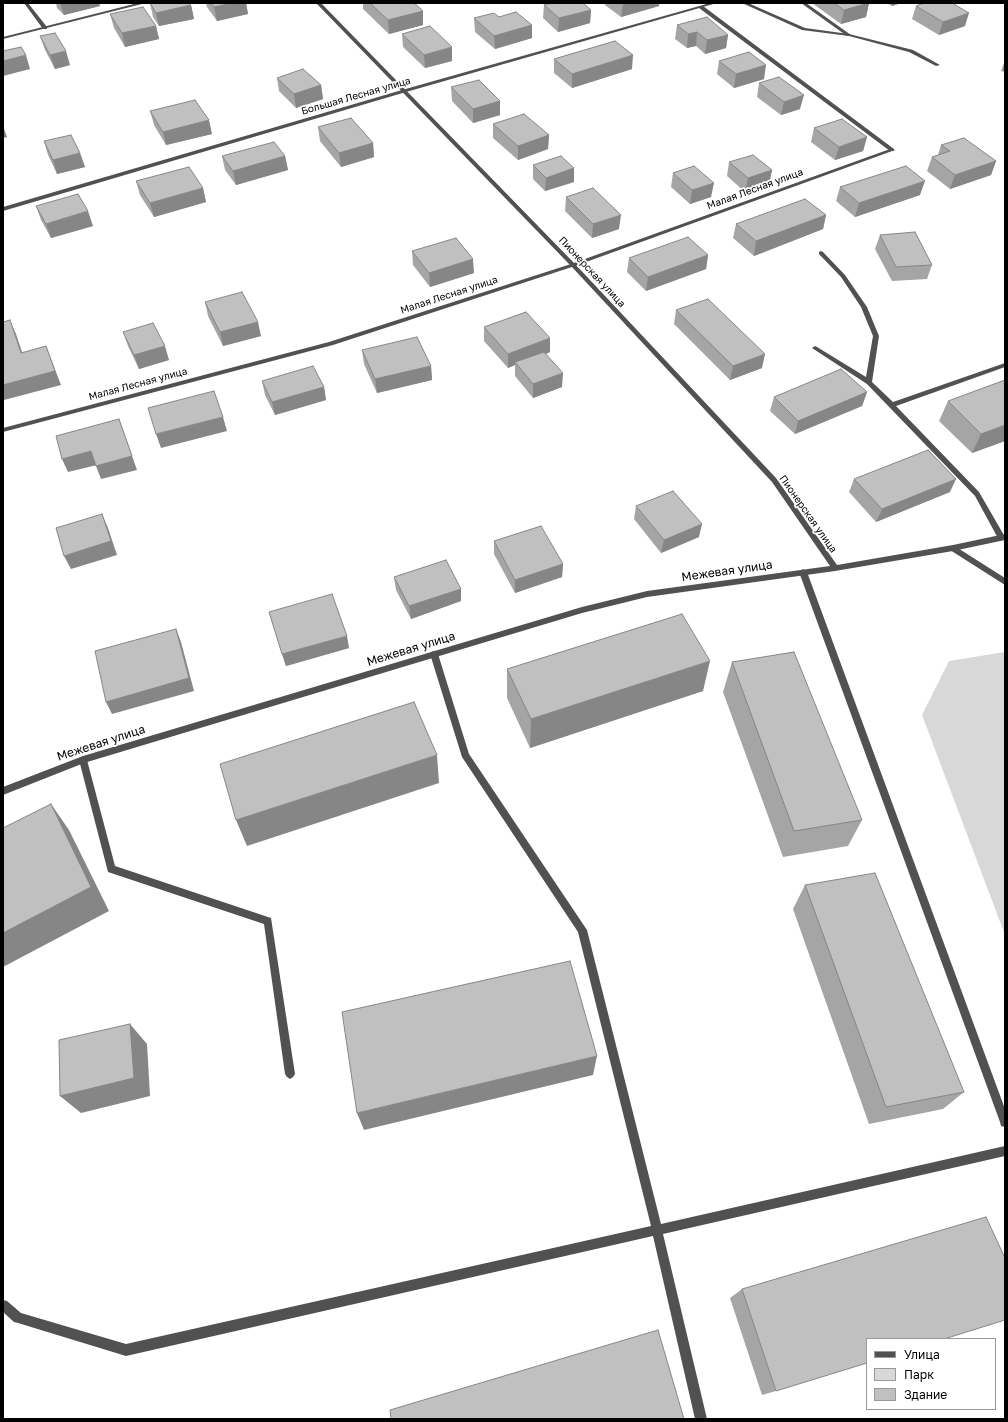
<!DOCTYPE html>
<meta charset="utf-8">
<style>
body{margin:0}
#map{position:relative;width:1008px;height:1422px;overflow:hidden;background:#fff;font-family:"Golos Text",sans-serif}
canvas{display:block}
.frame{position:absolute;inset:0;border:4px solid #000;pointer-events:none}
.legend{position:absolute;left:866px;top:1338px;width:130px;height:72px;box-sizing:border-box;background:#fff;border:1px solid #999;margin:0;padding:5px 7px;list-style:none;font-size:12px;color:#000}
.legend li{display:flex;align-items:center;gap:8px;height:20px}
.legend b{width:20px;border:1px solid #999}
</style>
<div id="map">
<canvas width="1008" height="1422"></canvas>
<div class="frame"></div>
<ul class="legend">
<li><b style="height:5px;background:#515151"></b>Улица</li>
<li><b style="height:11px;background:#d8d8d8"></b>Парк</li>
<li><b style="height:11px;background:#c0c0c0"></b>Здание</li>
</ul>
</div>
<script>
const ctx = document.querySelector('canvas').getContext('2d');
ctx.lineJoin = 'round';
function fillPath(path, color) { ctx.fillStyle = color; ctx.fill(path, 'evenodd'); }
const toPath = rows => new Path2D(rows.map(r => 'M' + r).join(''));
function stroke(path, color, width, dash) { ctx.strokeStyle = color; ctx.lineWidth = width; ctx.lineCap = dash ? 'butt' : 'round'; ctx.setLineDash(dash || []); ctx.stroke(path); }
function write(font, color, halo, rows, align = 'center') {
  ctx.font = font + ' "Golos Text",sans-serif'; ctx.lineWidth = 3.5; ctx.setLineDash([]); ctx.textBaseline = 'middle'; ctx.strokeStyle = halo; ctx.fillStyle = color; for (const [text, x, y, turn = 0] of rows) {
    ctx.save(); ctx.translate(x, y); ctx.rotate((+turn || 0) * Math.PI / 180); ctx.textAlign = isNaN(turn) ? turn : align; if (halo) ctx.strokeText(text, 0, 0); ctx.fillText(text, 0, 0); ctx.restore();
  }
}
fillPath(toPath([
 [1005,652,1005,935,922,715,949,661]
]), '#d8d8d8');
fillPath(toPath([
 [24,3,28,3,47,27,47,29,43,29,24,3],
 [742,3,748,3,805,28,849,34,913,50,940,65,936,66,909,52,849,36,802,30,742,3],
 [699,6,703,6,894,149,894,151,890,151,699,8,699,6],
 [821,251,823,252,845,275,867,307,879,336,872,382,893,402,1005,363,1005,367,896,406,979,492,1005,537,1005,540,999,540,975,496,867,384,812,348,815,346,817,347,866,377,873,336,861,307,841,277,819,254,819,252,821,251],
 [434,651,437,652,438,654,469,754,587,930,661,1224,1005,1146,1005,1156,663,1234,707,1419,695,1419,653,1236,126,1356,18,1323,14,1322,3,1312,3,1300,7,1301,21,1313,126,1344,651,1226,578,932,462,757,430,654,431,652,434,651],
 [83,756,86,758,87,760,115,866,271,918,295,1074,293,1077,290,1079,287,1077,285,1074,264,924,108,872,79,760,80,758,83,756]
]), '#515151');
fillPath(toPath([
 [138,3,146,3,3,39,3,37,138,3],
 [710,3,717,3,406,92,3,211,3,207,402,90,710,3],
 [801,3,806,3,851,35,847,36,801,3],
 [890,149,895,150,575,266,333,345,3,432,3,428,329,342,571,264,890,149],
 [953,545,1005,578,1005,585,950,550,949,548,953,545],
 [803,569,807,572,1005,1109,1005,1127,1001,1126,1000,1122,799,572,803,569]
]), '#515151');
fillPath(toPath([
 [316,3,321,3,575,264,776,478,837,565,953,545,1005,534,1005,540,953,551,835,571,647,597,582,613,84,763,3,795,3,787,83,756,582,607,647,591,830,566,772,482,571,266,316,3]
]), '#515151');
fillPath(toPath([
 [56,3,99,3,100,6,64,15,57,8],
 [150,3,191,5,194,19,159,26,153,17],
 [206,3,246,3,248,14,217,21,207,7],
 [363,3,414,3,423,11,423,25,389,34,363,9],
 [605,3,659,3,659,6,621,17,605,5],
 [812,3,869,3,866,17,841,24],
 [887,3,901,3,892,6],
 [544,5,591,10,590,23,558,32,543,18],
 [916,6,965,26,939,35,912,19],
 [110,14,156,26,159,39,125,47,114,28],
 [499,17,532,25,532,38,495,49,475,32,474,18],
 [677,25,728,35,726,48,705,54,696,46,687,48,675,39],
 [402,34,452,61,425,68,403,47],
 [40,36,70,65,55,69,45,50],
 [554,59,632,69,572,88,554,73],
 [1005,60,1005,72,1001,71],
 [719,61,764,79,734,88,717,74],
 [277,78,321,85,323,99,296,108,279,91],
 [759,83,800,109,781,115,757,97],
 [451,87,500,101,500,115,473,123,452,101],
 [150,111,212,134,166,145,154,125],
 [493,124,549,135,548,149,518,160,493,138],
 [318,127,373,143,374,157,341,167,320,141],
 [814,128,867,137,863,151,835,160,811,142],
 [44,141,80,153,85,167,57,174,48,155],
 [941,145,996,161,991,175,950,189,927,171,932,157,938,155],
 [222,156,285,156,288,170,236,185,225,170],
 [729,162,772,170,769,184,745,192,727,176],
 [533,165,574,168,574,182,545,191,533,179],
 [673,173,711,197,690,204,671,187],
 [136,181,203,188,206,202,154,217,140,195],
 [840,187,920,195,855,217,836,201],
 [566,197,619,229,592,238,565,211],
 [36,206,93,226,51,238,41,220],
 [826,215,823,229,754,256,733,238,736,224],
 [880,235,932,265,927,279,892,281,875,249],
 [412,251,474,273,430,287,413,265],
 [708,255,706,269,646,291,627,272,629,258],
 [205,302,261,336,223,346,208,316],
 [676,310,762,368,730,380,674,324],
 [484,327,550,352,546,354,562,387,533,398,515,376,515,365,508,368,484,341],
 [123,332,169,360,139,369,128,346],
 [362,350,431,366,432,380,377,393,364,364],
 [262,381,324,387,326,400,275,415,265,395],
 [867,392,862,406,795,434,770,411,774,397],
 [948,401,1005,441,972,453,939,421],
 [854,479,950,492,876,522,849,492],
 [636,506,699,537,661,553,634,519],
 [494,541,563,564,562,577,515,593,494,554],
 [394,577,461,589,461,601,411,619,396,590],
 [269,612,349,648,286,666],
 [732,662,862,820,848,846,783,857,723,692],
 [507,669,703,691,530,748,507,698],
 [805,885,964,1092,943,1109,869,1124,793,909],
 [742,1289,776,1391,762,1395,730,1298]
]), '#a5a5a5');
fillPath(toPath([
 [60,3,99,3,100,6,64,15],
 [233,3,246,3,248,14,217,21,214,7],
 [625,3,659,3,659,6,621,17,623,4],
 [869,3,866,17,841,24,844,10],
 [892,3,901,3,892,6],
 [191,5,194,19,159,26,156,13],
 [591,10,590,23,558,32,559,18],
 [423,11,423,25,389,34,388,20],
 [969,13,965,26,939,35,943,22],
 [532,25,532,38,495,49,494,36],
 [156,26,159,39,125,47,122,33],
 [697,32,696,46,687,48,688,34],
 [728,35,726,48,705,54,707,40],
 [452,47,452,61,425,68,424,55],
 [66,51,70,65,55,69,50,55],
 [26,55,30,69,3,76,3,61],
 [633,55,632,69,572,88,572,74],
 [766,65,764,79,734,88,736,74],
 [321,85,323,99,296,108,294,94],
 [804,95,800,109,781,115,784,102],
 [500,101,500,115,473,123,473,109],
 [209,120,212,134,166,145,163,132],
 [3,126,7,137,3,138],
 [549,135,548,149,518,160,518,146],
 [867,137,863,151,835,160,839,147],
 [373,143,374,157,341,167,339,153],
 [80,153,85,167,57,174,53,160],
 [285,156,288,170,236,185,233,171],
 [996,161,991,175,950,189,955,175],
 [574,168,574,182,545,191,546,178],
 [772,170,769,184,745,192,748,178],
 [925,181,920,195,855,217,859,203],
 [714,183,711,197,690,204,692,190],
 [203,188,206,202,154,217,150,203],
 [88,211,93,226,51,238,46,224],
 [621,215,619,229,592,238,593,224],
 [826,215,823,229,754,256,756,241],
 [708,255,706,269,646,291,648,277],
 [473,259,474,273,430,287,429,273],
 [10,320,16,334,27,367,21,353],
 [258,322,261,336,223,346,220,332],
 [550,338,550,352,517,365,515,362,515,365,508,368,508,354],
 [46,346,61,385,4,400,3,399,3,385],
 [165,346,169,360,139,369,134,355],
 [765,354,762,368,730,380,733,366],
 [431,366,432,380,377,393,375,379],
 [563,373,562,387,533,398,533,384],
 [324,387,326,400,275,415,272,402],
 [867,392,862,406,795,434,798,421],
 [223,417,227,431,161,448,156,434],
 [119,419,137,470,101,479,96,466],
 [1005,425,1005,441,972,453,981,434],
 [91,451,97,465,68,472,62,459],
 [956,479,950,492,876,522,882,509],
 [102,514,108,528,117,555,71,569,64,556],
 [702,524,699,537,661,553,664,540],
 [563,564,562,577,515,593,515,580],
 [461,589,461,601,411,619,409,606],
 [176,629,181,642,194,691,112,714,106,702],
 [347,636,349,648,286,666,282,654],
 [710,661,703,691,530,748,531,719],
 [437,755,439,783,247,846,236,820],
 [51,804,69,830,109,911,3,967,3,933],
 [130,1024,147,1044,150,1096,81,1113,60,1096],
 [597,1056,593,1075,364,1130,357,1113]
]), '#868686');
const building = toPath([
 [150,3,189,3,191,5,156,13,150,3],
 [211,3,233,3,214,7,211,3],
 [370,3,414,3,423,11,388,20,370,3],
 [552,3,583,3,591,10,559,18,544,5,552,3],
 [834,3,869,3,844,10,834,3],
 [924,3,952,3,969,13,943,22,916,6,924,3],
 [143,7,156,26,122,33,110,14,143,7],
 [516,12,532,25,494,36,474,18,494,13,499,17,516,12],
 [707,17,728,35,707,40,697,32,688,34,677,25,707,17],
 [430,26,452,47,424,55,402,34,430,26],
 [55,33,66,51,50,55,40,36,55,33],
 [615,41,633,55,572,74,554,59,615,41],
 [21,47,26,55,3,61,3,51,21,47],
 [749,52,766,65,736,74,719,61,749,52],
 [303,69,321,85,294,94,277,78,303,69],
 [779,77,804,95,784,102,759,83,779,77],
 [479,80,500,101,473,109,451,87,479,80],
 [195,100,209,120,163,132,150,111,195,100],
 [524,114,549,135,518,146,493,124,524,114],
 [351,118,373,143,339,153,318,127,351,118],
 [842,119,867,137,839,147,814,128,842,119],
 [71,135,80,153,53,160,44,141,71,135],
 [964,138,996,161,955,175,932,157,950,151,941,145,964,138],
 [274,142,285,156,233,171,222,156,274,142],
 [753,155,772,170,748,178,729,162,753,155],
 [561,156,574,168,546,178,533,165,561,156],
 [694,166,714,183,692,190,673,173,694,166],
 [906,166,925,181,859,203,840,187,906,166],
 [189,167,203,188,150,203,136,181,189,167],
 [593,188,621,215,593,224,566,197,593,188],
 [78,194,88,211,46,224,36,206,78,194],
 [805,199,826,215,756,241,736,224,805,199],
 [915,232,932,265,896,267,880,235,915,232],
 [688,237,708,255,648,277,629,258,688,237],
 [456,238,473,259,429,273,412,251,456,238],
 [242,292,258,322,220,332,205,302,242,292],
 [708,299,765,354,733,366,676,310,708,299],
 [526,312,550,338,508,354,484,327,526,312],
 [10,320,21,353,46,346,55,371,3,385,3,322,10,320],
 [153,323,165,346,134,355,123,332,153,323],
 [417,337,431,366,375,379,362,350,417,337],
 [544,352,563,373,533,384,515,362,544,352],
 [313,366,324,387,272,402,262,381,313,366],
 [841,369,867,392,798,421,774,397,841,369],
 [1005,380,1005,425,981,434,948,401,1005,380],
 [214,391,223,417,156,434,148,408,214,391],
 [119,419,132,456,96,466,91,451,62,459,56,436,119,419],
 [928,450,956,479,882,509,854,479,928,450],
 [673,491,702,524,664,540,636,506,673,491],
 [102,514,111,541,64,556,56,528,102,514],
 [541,526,563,564,515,580,494,541,541,526],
 [446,560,461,589,409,606,394,577,446,560],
 [332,594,347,636,282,654,269,612,332,594],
 [682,614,710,661,531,719,507,669,682,614],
 [176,629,189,678,106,702,95,651,176,629],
 [794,652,862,820,794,831,732,662,794,652],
 [414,702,437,755,236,820,220,764,414,702],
 [51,804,91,887,3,933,3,828,51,804],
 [875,873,964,1092,886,1107,805,885,875,873],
 [570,961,597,1056,357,1113,342,1012,570,961],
 [130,1024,134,1078,60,1096,59,1040,130,1024],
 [986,1217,1005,1258,1005,1320,944,1339,867,1339,867,1363,776,1391,742,1289,986,1217],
 [658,1330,684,1419,391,1419,390,1410,658,1330]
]);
fillPath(building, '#c0c0c0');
stroke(building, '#868686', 1);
write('10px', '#000', '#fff', [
 ["Большая Лесная улица",356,96,-16],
 ["Малая Лесная улица",755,189,-20],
 ["Пионерская улица",592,272,47],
 ["Малая Лесная улица",449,295,-18],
 ["Малая Лесная улица",138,384,-15],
 ["Пионерская улица",808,514,55]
]);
write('12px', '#000', '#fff', [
 ["Межевая улица",727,571,-8],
 ["Межевая улица",411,649,-17],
 ["Межевая улица",101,743,-18]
]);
</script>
